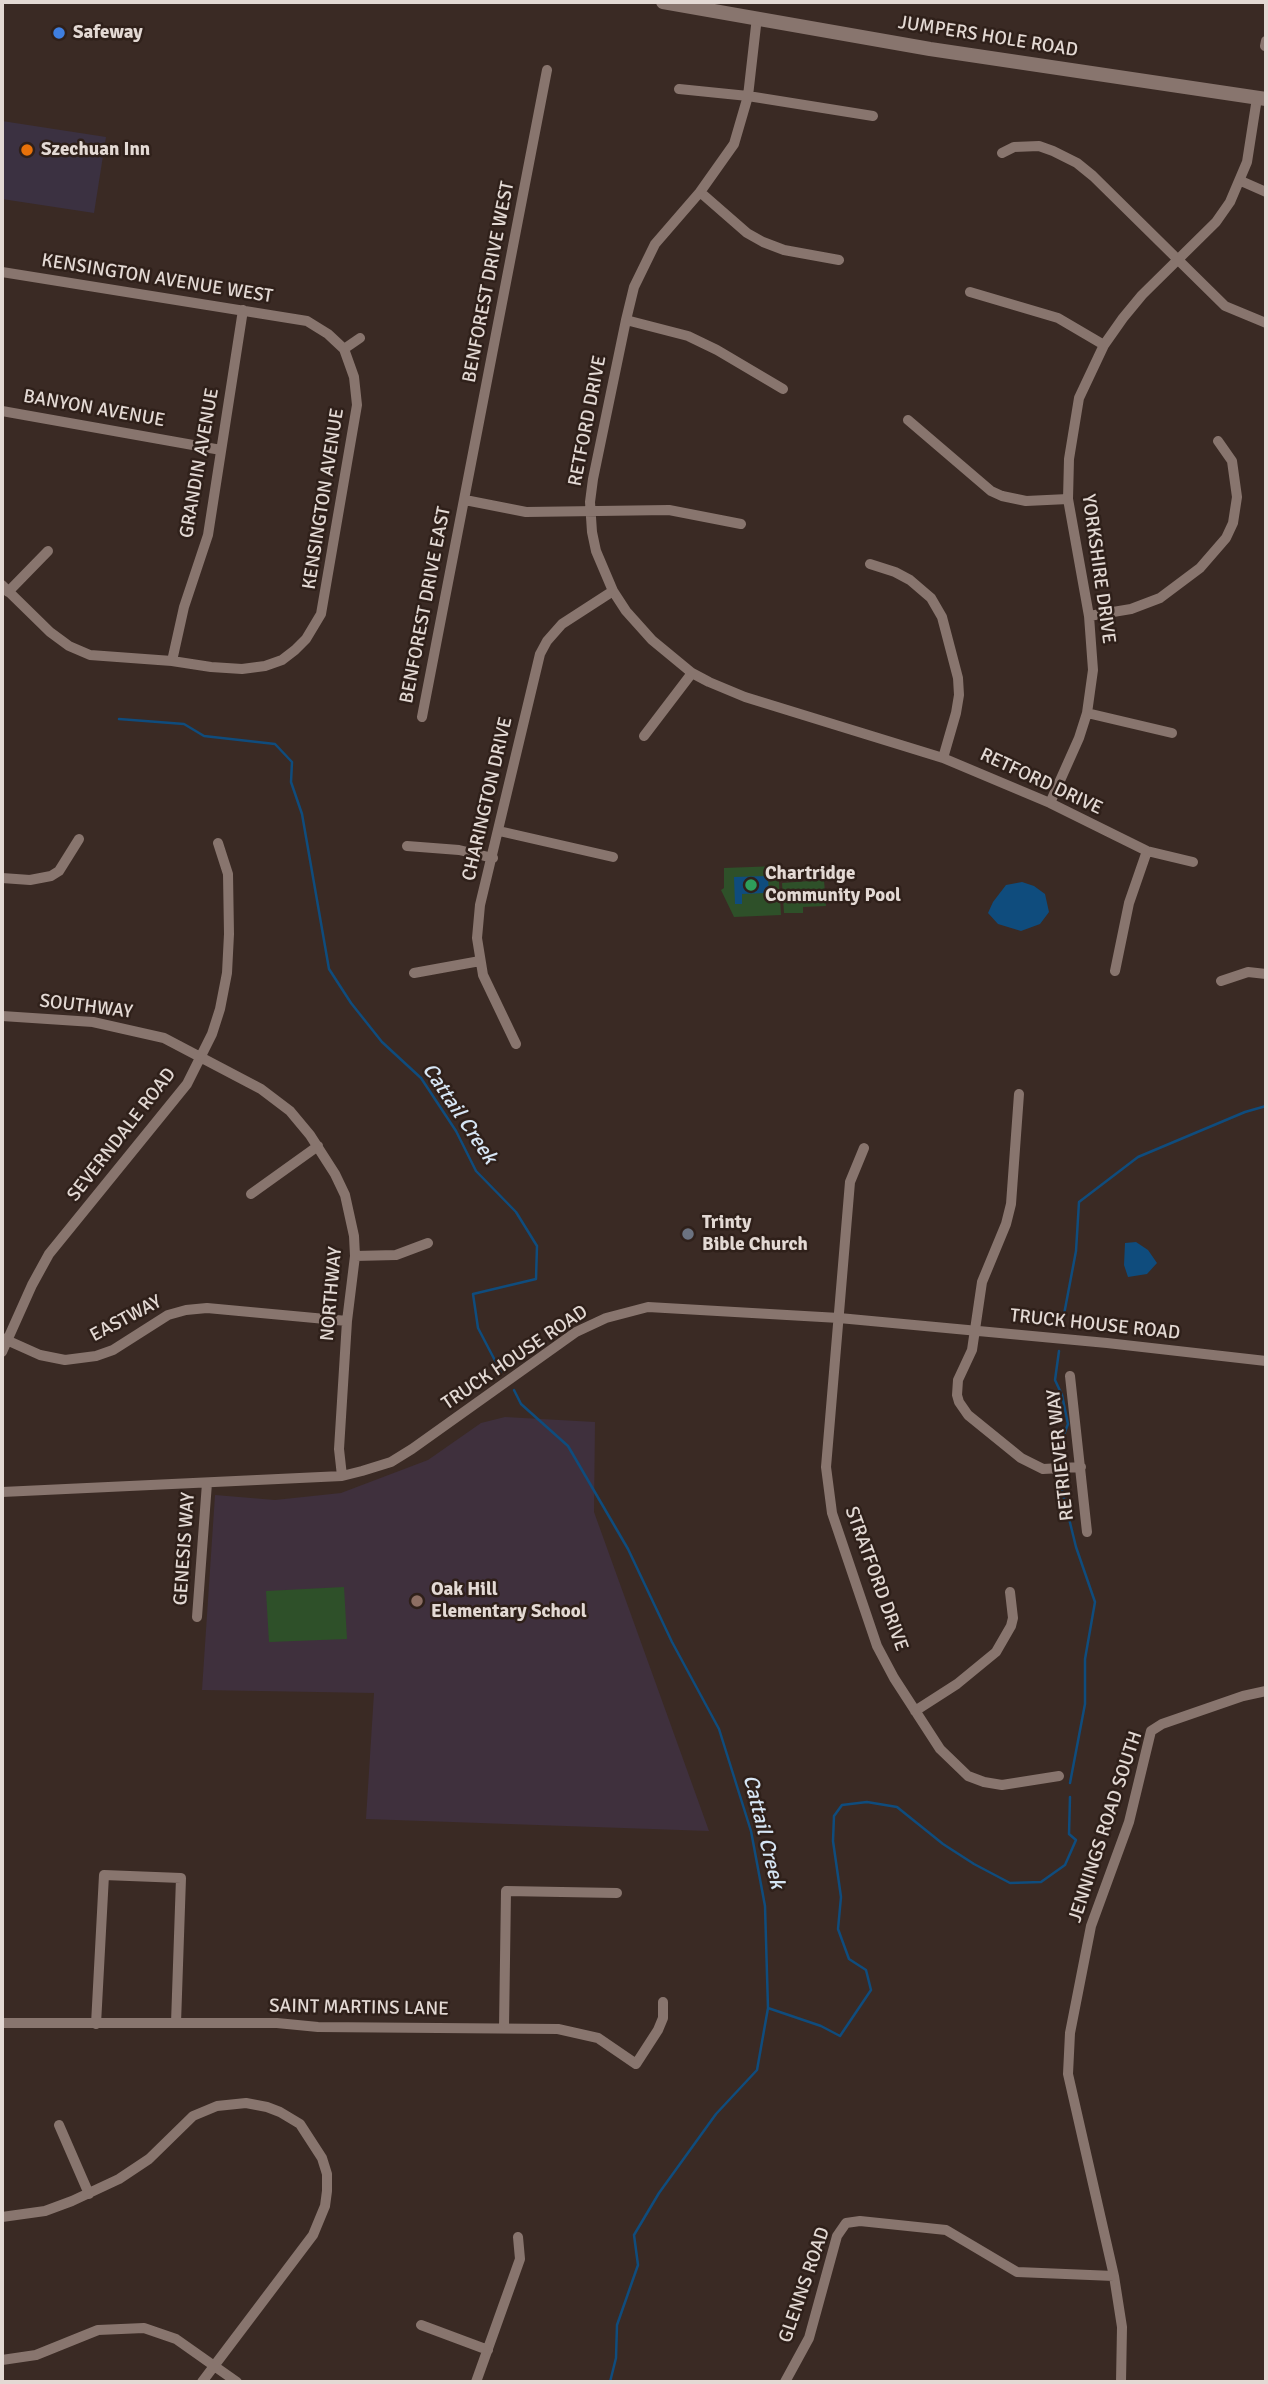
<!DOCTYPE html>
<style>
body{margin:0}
#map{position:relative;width:1268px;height:2384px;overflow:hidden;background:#3a2a24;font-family:Signika,sans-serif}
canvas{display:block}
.frame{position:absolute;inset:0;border:4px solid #e3d9d4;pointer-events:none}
</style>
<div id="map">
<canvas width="1268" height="2384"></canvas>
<div class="frame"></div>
</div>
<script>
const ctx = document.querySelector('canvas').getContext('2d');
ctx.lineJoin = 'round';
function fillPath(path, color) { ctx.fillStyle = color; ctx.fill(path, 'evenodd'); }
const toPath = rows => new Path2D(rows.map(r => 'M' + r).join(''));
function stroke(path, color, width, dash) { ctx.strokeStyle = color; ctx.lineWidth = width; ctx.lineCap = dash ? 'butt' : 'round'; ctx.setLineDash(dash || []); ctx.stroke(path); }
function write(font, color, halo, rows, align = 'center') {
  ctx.font = font + ' Signika,sans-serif'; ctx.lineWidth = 5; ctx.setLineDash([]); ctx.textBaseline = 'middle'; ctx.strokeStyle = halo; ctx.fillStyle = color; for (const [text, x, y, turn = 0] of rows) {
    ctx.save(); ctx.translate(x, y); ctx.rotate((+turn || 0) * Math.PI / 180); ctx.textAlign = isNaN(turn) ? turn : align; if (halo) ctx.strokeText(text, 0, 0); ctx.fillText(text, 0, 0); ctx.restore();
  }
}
fillPath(toPath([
 [2,121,106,137,94,213,2,199]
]), '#3b3141');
fillPath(toPath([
 [505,1417,595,1422,594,1512,709,1831,366,1819,374,1693,202,1690,215,1495,275,1500,341,1493,428,1460,481,1423]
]), '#3f303d');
fillPath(toPath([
 [778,866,781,915,734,917,721,890,724,888,724,868],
 [824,880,826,906,803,907,803,913,784,913,782,883],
 [344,1587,347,1639,269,1642,266,1591]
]), '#2e5029');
fillPath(toPath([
 [768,876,769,896,766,896,765,893,742,894,742,904,735,904,734,877],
 [1022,882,1034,886,1045,894,1049,912,1040,924,1021,931,998,924,988,913,993,902,1006,885],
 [1136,1242,1148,1250,1157,1263,1147,1274,1128,1277,1124,1265,1125,1243]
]), '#0f4c7d');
stroke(toPath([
 [119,719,184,724,204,736,275,744,292,762,291,782,302,814,329,969,351,1003,382,1042,421,1078,456,1131,476,1171,516,1212,537,1246,536,1279,473,1294,478,1328,501,1372],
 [1062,1325,1076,1251,1079,1202,1138,1157,1245,1112,1266,1106],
 [514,1390,521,1404,568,1446,628,1549,672,1642,719,1729,751,1831,765,1906,768,2008,757,2070,716,2114,659,2193,634,2235,638,2265,617,2325,616,2358,610,2382],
 [1056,1455,1068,1424,1062,1395,1055,1380,1059,1351],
 [1060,1482,1076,1547,1095,1602,1085,1659,1085,1704,1070,1783],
 [768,2008,821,2026,840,2036,871,1990,866,1970,849,1959,838,1929,841,1897,833,1841,834,1816,842,1805,867,1802,897,1807,943,1844,974,1864,1010,1883,1041,1882,1065,1865,1076,1840,1069,1834,1070,1797]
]), '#0f4c7d', 2.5);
stroke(toPath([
 [757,17,748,96,734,144,700,192,655,244,634,287,626,320,593,479,590,502,592,532,596,551,613,591,626,611,652,640,692,673,709,682,745,697,943,758,1050,803,1147,851,1193,862],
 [1265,46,1266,41],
 [679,89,748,96,873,116],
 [1002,153,1014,147,1039,146,1053,151,1077,163,1093,176,1225,306,1266,323],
 [1241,181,1266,192],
 [700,192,747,233,763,242,784,250,839,260],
 [2,272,307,321,328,334,344,349,354,377,357,405,321,614,306,639,295,650,282,660,265,666,242,669,211,667,172,661,90,655,69,646,50,632,2,585],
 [970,292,1058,318,1104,345],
 [626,320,688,336,717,350,783,389],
 [344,349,360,338],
 [2,411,221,450],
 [908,420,991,491,1002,496,1026,501,1068,499],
 [465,500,526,512,669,510,741,524],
 [870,564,895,572,910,580,931,598,942,617,958,678,959,695,956,713,943,758],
 [8,592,48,551],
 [1089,616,1131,609,1160,598,1200,568,1226,538,1233,523,1237,497,1232,461,1218,441],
 [172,661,184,607,208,535,243,310],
 [1087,713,1172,733],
 [422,717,547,70],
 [644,736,692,673],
 [1050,803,1079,738,1087,713,1093,670,1089,616,1068,499,1069,459,1079,398,1104,345,1123,318,1142,295,1216,222,1230,202,1247,162,1257,98],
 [499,831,613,857],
 [407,846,459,850,493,858],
 [2,878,30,880,51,876,59,871,79,839],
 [1115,971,1129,903,1147,851],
 [414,973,480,961],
 [1221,981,1248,972,1266,974],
 [2,1016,93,1022,164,1038,261,1089,290,1111,310,1135,335,1174,345,1195,354,1236,355,1256,347,1321,339,1449,342,1476],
 [516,1044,483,975,477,938,480,905,540,654,547,641,562,624,613,591],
 [1019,1094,1011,1204,1006,1224,982,1282,972,1350,958,1380,957,1395,959,1402,968,1415,1021,1458,1043,1469,1081,1467],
 [864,1148,850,1182,826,1467,832,1513,877,1646,894,1678,940,1749,968,1776,984,1782,1002,1785,1059,1776],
 [251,1194,318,1146],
 [355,1256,396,1255,428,1243],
 [2,1338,40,1355,65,1360,96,1356,113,1350,168,1315,186,1310,207,1308,347,1321],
 [2,1352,32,1285,49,1254,187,1084,212,1034,220,1009,227,973,229,934,228,874,218,843],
 [1070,1376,1087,1532],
 [2,1492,342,1476,362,1471,391,1462,412,1449,576,1332,606,1318,648,1307,839,1318,1107,1343,1266,1361],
 [197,1617,207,1483],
 [915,1711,957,1684,996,1652,1011,1626,1013,1618,1010,1592],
 [2,2023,277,2023,318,2027,558,2029,598,2038,636,2064,658,2030,663,2018,663,2002],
 [96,2024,104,1875,181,1878,176,2023],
 [504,2028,506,1891,617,1893],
 [59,2125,89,2194],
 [2,2217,45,2211,72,2201,119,2179,149,2159,193,2116,217,2106,246,2103,267,2107,280,2112,300,2124,322,2158,327,2174,327,2191,325,2206,313,2235,202,2382],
 [421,2325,488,2350],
 [2,2360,36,2355,98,2330,144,2328,176,2339,237,2382],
 [476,2382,520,2259,518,2237],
 [785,2382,809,2338,837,2236,846,2223,860,2221,946,2230,1017,2272,1114,2276],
 [1121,2382,1122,2327,1114,2276,1068,2074,1070,2033,1091,1926,1129,1822,1151,1731,1162,1724,1243,1696,1266,1691]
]), '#88756e', 10);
stroke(toPath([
 [663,2,930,49,1266,99]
]), '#88756e', 14);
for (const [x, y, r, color] of [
 [59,33,7,"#3f7fe0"],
 [27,150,7,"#e8710a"],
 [751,885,7,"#2e9e5b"],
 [688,1234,7,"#6b7280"],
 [417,1601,7,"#8d6e63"]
]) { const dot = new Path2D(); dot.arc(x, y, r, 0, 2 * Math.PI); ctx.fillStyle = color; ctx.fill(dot); stroke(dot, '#2f201a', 2.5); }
write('bold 19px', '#e3d9d4', '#2f201a', [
 ["Safeway",73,33],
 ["Szechuan Inn",41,150],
 ["Chartridge",765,874],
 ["Community Pool",765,896],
 ["Trinty",702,1223],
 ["Bible Church",702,1245],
 ["Oak Hill",431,1590],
 ["Elementary School",431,1612]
], 'left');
write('19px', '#e3d9d4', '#2f201a', [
 ["JUMPERS HOLE ROAD",988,37,9],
 ["KENSINGTON AVENUE WEST",157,279,9],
 ["BENFOREST DRIVE WEST",489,282,-79],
 ["BANYON AVENUE",94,409,10],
 ["RETFORD DRIVE",588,421,-79],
 ["GRANDIN AVENUE",200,463,-80],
 ["KENSINGTON AVENUE",324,499,-81],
 ["YORKSHIRE DRIVE",1098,569,82],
 ["BENFOREST DRIVE EAST",426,605,-79],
 ["RETFORD DRIVE",1041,782,25],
 ["CHARINGTON DRIVE",488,799,-77],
 ["SOUTHWAY",86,1007,7],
 ["SEVERNDALE ROAD",122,1135,-52],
 ["NORTHWAY",332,1294,-85],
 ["EASTWAY",126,1319,-28],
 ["TRUCK HOUSE ROAD",1095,1325,6],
 ["TRUCK HOUSE ROAD",515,1358,-34],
 ["RETRIEVER WAY",1061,1455,-96],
 ["GENESIS WAY",185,1549,-86],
 ["STRATFORD DRIVE",876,1579,70],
 ["JENNINGS ROAD SOUTH",1106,1827,-72],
 ["SAINT MARTINS LANE",359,2008,1],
 ["GLENNS ROAD",805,2285,-71]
]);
write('italic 21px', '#d6e5f4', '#2f201a', [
 ["Cattail Creek",459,1114,56],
 ["Cattail Creek",763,1832,76]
]);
</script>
